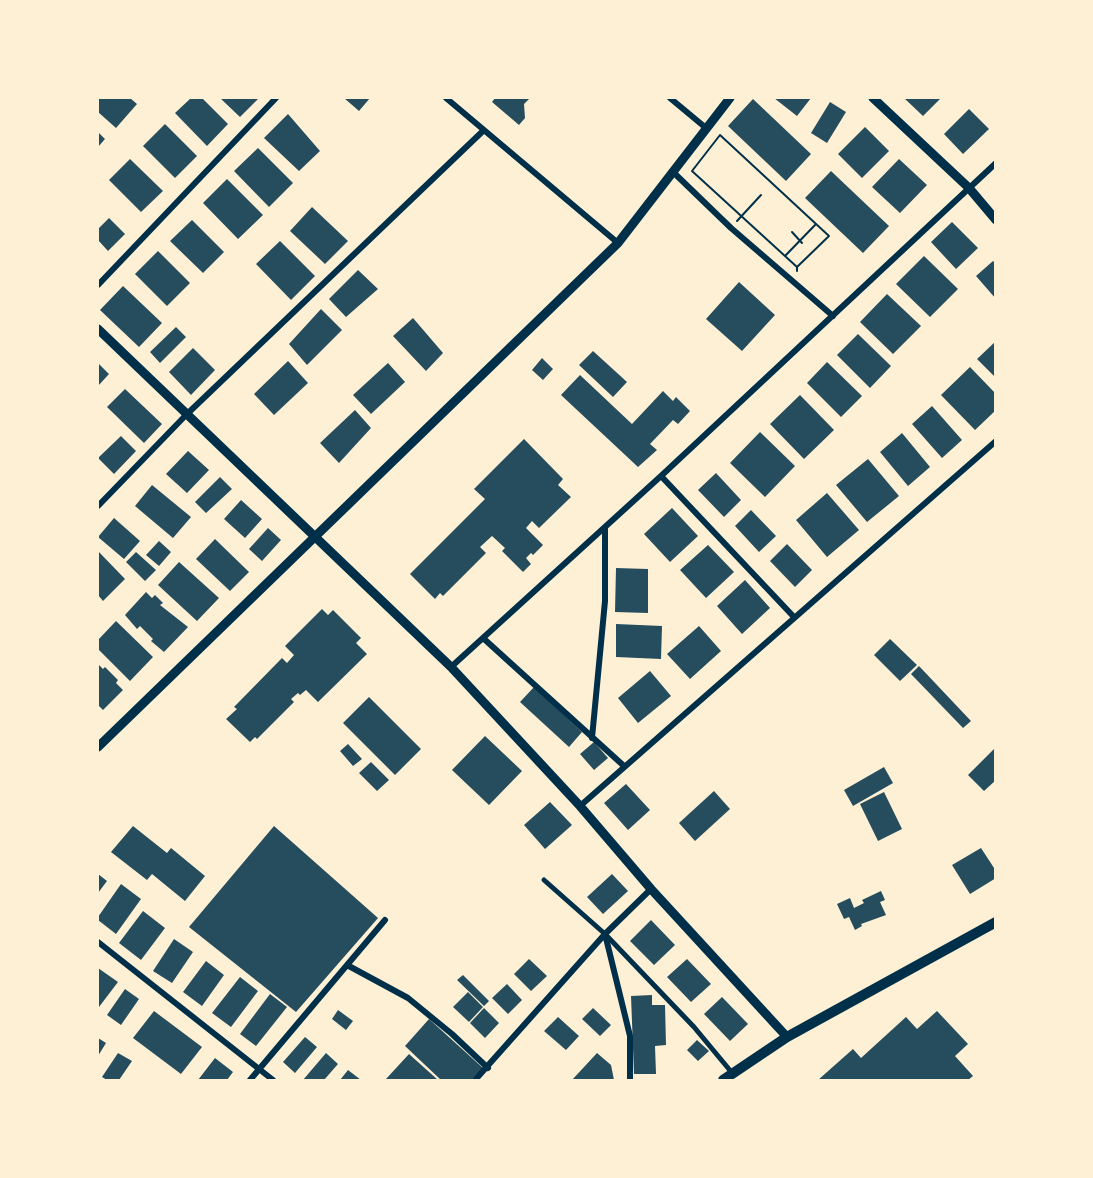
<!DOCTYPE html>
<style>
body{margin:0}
#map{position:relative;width:1093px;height:1178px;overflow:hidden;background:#fdf0d5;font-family:"PT Sans",sans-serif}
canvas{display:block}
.frame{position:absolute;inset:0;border:99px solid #fdf0d5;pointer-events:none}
</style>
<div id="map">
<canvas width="1093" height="1178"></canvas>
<div class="frame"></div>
</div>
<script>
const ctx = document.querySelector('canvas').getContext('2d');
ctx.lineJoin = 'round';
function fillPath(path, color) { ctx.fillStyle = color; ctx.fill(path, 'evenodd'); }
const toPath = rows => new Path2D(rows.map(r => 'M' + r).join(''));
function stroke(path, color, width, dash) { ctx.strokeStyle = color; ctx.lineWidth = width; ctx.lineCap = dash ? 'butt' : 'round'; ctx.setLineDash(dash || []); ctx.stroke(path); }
fillPath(toPath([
 [98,98,130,98,137,104,116,128,98,112],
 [191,98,202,98,228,124,207,146,175,113],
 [220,98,259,98,240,117],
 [344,98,370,98,359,111],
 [495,98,530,98,524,104,525,118,519,125,492,102],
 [774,98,811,98,797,116],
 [904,98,941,98,923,116],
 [753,99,811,154,786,181,728,126],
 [830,102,846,112,827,143,811,133],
 [969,109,989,129,963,154,944,134],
 [288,114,320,151,299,171,264,138],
 [165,124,197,156,175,178,143,146],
 [865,127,889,151,862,178,838,154],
 [98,132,105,139,98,147],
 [258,148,293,183,269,207,234,171],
 [130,159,163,191,141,212,109,180],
 [899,159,927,185,900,213,872,187],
 [831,171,889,226,863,253,805,198],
 [227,179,263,215,238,239,203,203],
 [312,207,348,241,325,264,290,231],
 [109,218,125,234,108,251,98,240,98,229],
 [192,220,224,252,203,273,170,241],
 [952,222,978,248,956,269,931,242],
 [280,241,315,276,291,300,256,264],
 [158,251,190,283,167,306,135,274],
 [924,256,958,289,930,317,896,284],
 [993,261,996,264,996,299,976,276],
 [358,270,378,289,346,317,329,299],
 [739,282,775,315,742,351,706,319],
 [123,286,162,323,139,347,100,310],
 [887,294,921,326,893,354,860,322],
 [321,309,342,330,307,365,289,344],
 [413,318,443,353,426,371,393,336],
 [176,327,186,337,160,363,150,352],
 [858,334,891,366,870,388,837,355],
 [996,341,996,378,977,359],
 [193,348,215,370,191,395,169,372],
 [593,351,627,382,613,397,579,365],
 [542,358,553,369,543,380,532,370],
 [288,361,308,383,274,415,254,394],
 [827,362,862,396,841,417,807,383],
 [98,363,109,374,98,386],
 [388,363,405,382,371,414,353,395],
 [970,367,996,394,996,410,975,430,941,395],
 [580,375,632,424,663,391,673,401,676,397,690,411,678,424,673,420,650,444,657,450,638,467,561,395],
 [125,389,162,424,144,443,107,407],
 [800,395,834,430,804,459,770,424],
 [932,406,962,440,942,458,912,424],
 [355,410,371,428,339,463,320,443],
 [760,432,795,466,765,497,730,463],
 [902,433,930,467,908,486,880,452],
 [121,436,136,451,114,474,98,458],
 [524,439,563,479,558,485,571,497,539,528,532,521,526,528,543,545,533,555,531,553,526,558,531,564,523,572,502,551,505,548,492,536,480,547,486,553,443,596,440,593,435,599,410,574,485,499,474,489],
 [188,451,209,470,187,493,166,474],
 [868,459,899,496,867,522,836,485],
 [716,473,741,500,724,517,698,490],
 [220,477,232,489,206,513,195,502],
 [152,485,191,517,173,538,135,506],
 [827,493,859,530,827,557,796,520],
 [241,500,262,519,245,538,224,519],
 [672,508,698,536,670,562,644,534],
 [751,510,776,536,759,552,735,526],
 [114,518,140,541,124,559,98,537],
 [268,528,281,540,262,561,249,549],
 [215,539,249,572,230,591,196,559],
 [159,541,171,552,159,566,146,555],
 [787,544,812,570,795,587,770,561],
 [708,545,734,572,706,598,680,570],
 [98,551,125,579,103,601,98,595],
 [136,552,156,570,145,581,126,562],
 [179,562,219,598,197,621,158,585],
 [616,568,648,569,648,613,615,612],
 [745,580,770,608,742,634,717,606],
 [146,592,152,598,155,595,163,603,160,605,188,627,164,652,151,641,153,639,140,626,137,629,125,615],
 [322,609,328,615,333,610,361,638,356,643,367,654,318,702,306,690,300,695,298,693,291,699,294,702,257,739,255,737,250,742,226,719,237,709,234,707,282,658,287,663,294,655,285,646],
 [116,621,153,657,130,681,98,649,98,640],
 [616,624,662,626,661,659,616,657],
 [699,626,721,651,690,679,667,654],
 [890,639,917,665,900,681,874,655],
 [98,664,103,669,105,667,118,680,116,683,123,690,103,710,98,705],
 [919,666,971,721,963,728,911,674],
 [650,671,671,696,638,723,618,698],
 [534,687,582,732,569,747,520,702],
 [369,697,421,749,395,775,343,723],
 [485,736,522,771,489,805,452,770],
 [594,742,608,758,594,770,580,754],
 [348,744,362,759,353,766,340,751],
 [996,747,996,780,984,791,968,775],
 [371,762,389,780,377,791,359,773],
 [884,767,893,783,853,806,844,790],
 [626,784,650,810,628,830,604,803],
 [714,791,730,809,695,841,679,823],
 [884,792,902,829,878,841,860,804],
 [550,802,572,825,545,849,524,825],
 [133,826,167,853,171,848,205,876,185,901,152,874,147,880,111,852],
 [274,826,378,918,296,1012,189,927],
 [981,848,996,871,996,878,970,894,952,865],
 [98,874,107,881,98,893],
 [612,874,628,891,603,914,587,897],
 [121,884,141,899,116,934,98,920,98,917],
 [881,891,885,900,880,902,886,915,861,924,862,926,855,930,849,917,844,919,837,904,850,898,854,908,864,903,862,900],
 [143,911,165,928,141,960,119,943],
 [651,920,675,945,654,965,630,941],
 [174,939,193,952,172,983,153,971],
 [529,959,547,976,531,991,514,974],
 [687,959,711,984,691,1002,667,977],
 [206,961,224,975,202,1006,183,992],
 [98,968,118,982,99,1007,98,1006],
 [463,975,489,1001,484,1006,457,980],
 [240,977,258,991,231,1027,212,1013],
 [507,984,522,1000,508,1014,492,998],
 [125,989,139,999,121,1025,107,1015],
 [468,992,483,1007,469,1022,453,1007],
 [270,994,287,1007,256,1046,240,1034],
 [652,995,652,1005,665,1005,666,1045,655,1046,656,1074,634,1074,631,996],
 [722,997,748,1024,730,1041,704,1014],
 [484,1008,499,1023,485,1038,470,1023],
 [593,1008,611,1025,600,1036,582,1019],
 [338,1010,353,1021,346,1030,332,1019],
 [154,1011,202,1047,181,1074,133,1038],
 [937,1011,968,1044,955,1056,973,1076,968,1080,818,1080,853,1049,861,1058,906,1017,917,1029],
 [558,1017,579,1036,566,1050,544,1031],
 [429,1019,483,1068,471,1080,441,1080,405,1046],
 [305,1037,317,1047,295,1073,283,1062],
 [98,1038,106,1043,98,1056],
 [697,1040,709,1051,698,1061,687,1050],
 [118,1053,132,1061,119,1080,107,1080,102,1077],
 [326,1053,338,1064,324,1080,303,1080],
 [597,1053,611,1065,614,1080,572,1080],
 [409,1054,438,1080,388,1080,386,1079],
 [215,1058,233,1072,227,1080,198,1080],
 [348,1070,361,1080,340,1080]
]), '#264d5e');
stroke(toPath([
 [737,221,761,195],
 [792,232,802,243],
 [785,256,816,224],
 [797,271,797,267,692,171,720,135,829,236,797,267]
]), '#003049', 2);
stroke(toPath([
 [544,880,605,934,694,1027,733,1074]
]), '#003049', 5);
stroke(toPath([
 [446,98,618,243],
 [670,98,706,128],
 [672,171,731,228,833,316],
 [98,285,276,98],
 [661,476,793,616],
 [98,506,186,415,484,130],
 [483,638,624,766],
 [451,667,661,476,996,163],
 [592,738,605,601,605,527],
 [580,806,996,441],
 [605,934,630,1036,630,1080],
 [98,942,273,1080],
 [347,965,408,998,452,1034,488,1068],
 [250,1080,385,920],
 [475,1080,605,934,651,889]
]), '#003049', 6);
stroke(toPath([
 [873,98,969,188,996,220],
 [98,329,451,667,580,806,651,889,787,1037],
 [98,747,618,243,730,98]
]), '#003049', 9);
stroke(toPath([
 [723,1080,787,1037,996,922]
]), '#003049', 10);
</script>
